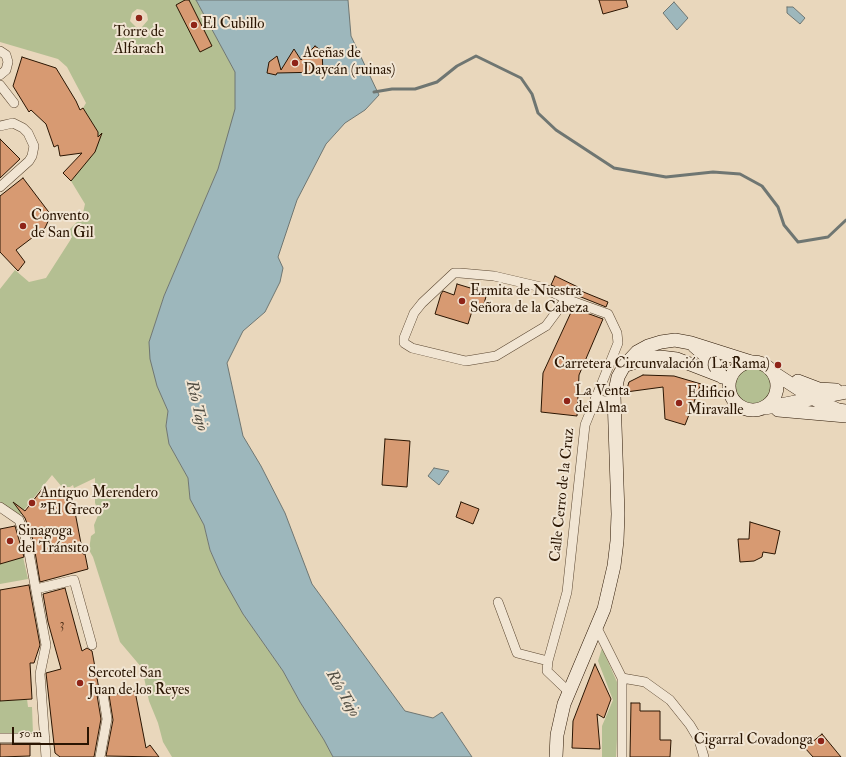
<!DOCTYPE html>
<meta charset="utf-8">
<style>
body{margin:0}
#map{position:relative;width:846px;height:757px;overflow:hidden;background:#e9d7bc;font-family:"IM FELL Double Pica",serif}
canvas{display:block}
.scale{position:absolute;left:12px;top:727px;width:77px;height:18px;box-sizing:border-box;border:2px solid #2a1502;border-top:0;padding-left:5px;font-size:12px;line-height:14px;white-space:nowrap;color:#2a1502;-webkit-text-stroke:3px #f1e5d3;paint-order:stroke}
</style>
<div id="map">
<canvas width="846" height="757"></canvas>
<div class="scale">50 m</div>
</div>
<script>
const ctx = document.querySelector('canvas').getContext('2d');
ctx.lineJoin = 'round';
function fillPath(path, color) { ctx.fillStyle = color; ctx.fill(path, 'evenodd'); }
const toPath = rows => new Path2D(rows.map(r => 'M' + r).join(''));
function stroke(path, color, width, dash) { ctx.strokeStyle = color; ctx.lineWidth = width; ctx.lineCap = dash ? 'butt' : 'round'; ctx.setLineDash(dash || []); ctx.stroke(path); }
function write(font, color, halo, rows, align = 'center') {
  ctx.font = font + ' "IM FELL Double Pica",serif'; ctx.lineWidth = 4; ctx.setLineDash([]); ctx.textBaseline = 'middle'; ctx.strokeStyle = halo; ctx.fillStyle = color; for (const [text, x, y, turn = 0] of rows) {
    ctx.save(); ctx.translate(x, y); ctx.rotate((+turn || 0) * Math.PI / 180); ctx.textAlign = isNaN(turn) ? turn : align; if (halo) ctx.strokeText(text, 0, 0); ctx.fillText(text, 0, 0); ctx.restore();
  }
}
fillPath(toPath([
 [0,0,196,0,235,72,236,109,218,169,164,296,149,342,157,386,168,411,166,426,169,444,188,478,190,499,204,525,210,551,243,614,283,671,300,702,324,740,333,757,172,757,163,742,158,723,149,701,142,668,120,642,93,557,89,550,91,536,95,533,94,525,99,513,95,503,95,478,74,488,73,485,70,487,62,487,52,475,20,515,0,502,0,289,15,270,29,282,46,278,71,239,66,233,82,217,85,204,71,181,98,139,98,132,83,108,86,103,67,67,58,59,0,42],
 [137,9,143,10,147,14,148,20,142,27,136,27,130,21,132,13],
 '733 386a19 19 0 1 1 38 0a19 19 0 1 1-38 0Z',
 [23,557,28,579,0,584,0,564],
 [602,648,617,682,619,703,616,757,602,757,602,726,613,700,598,661],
 [27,699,28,707,32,707,33,734,0,733,0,701]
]), '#b4bf92');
const water = toPath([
 [196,0,348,0,351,36,379,95,365,110,345,123,326,144,297,200,278,257,283,268,280,282,265,312,243,331,227,363,243,436,261,466,285,513,312,584,405,711,433,718,442,712,472,757,333,757,324,740,300,702,283,671,243,614,221,575,210,550,204,525,190,499,188,478,169,444,166,426,168,411,157,386,150,359,149,342,164,296,218,169,235,109,235,72,196,0],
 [674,2,688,18,677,30,663,13,674,2],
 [787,7,793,7,805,18,800,24,787,13,787,7],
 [434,468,449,471,439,485,428,476,434,468]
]);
fillPath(water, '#9db7bc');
stroke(water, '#6f7672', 1);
stroke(toPath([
 [374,92,392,89,415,89,437,82,457,66,476,56,521,78,532,94,538,113,556,130,614,168,666,177,713,172,740,174,762,186,778,207,784,225,798,242,828,237,846,220]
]), '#6f7672', 3);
const building = toPath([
 [185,0,189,0,212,46,200,52,176,5,185,0],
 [599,0,626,0,628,7,603,14,599,0],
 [315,46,322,51,323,72,277,73,276,75,267,73,269,62,277,56,281,70,294,49,301,60,315,46],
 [22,57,56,68,76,101,80,110,83,108,98,132,98,137,102,133,95,152,71,181,63,173,82,153,60,156,58,145,54,147,46,124,31,110,29,112,13,86,22,57],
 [0,139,20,159,0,178,0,139],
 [23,178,51,215,45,228,16,250,25,262,18,271,0,252,0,196,23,178],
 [555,276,582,289,581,291,608,302,606,307,551,285,555,276],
 [457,284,487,293,482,311,473,308,468,324,435,314,441,294,443,291,454,295,457,284],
 [573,308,603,319,579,375,577,416,541,412,543,373,573,308],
 [643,375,674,376,701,384,685,425,665,419,663,387,626,392,629,382,643,375],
 [385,439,410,441,407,487,382,485,385,439],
 [43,488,47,491,71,491,83,554,85,554,88,569,40,582,33,540,25,518,13,502,25,511,43,488],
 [461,502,479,509,473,524,456,517,461,502],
 [750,522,780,531,775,554,763,552,762,557,754,561,740,562,738,539,749,539,750,522],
 [15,526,24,557,0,564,0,529,15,526],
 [29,585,40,645,34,663,30,663,32,699,0,701,0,590,29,585],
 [65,588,82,651,87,648,92,651,99,689,97,695,101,719,94,757,60,757,55,753,46,673,61,669,48,622,43,594,65,588],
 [595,664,611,699,604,718,597,714,600,749,572,748,573,721,595,664],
 [135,691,146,748,150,745,159,757,106,756,113,720,109,695,135,691],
 [631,703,640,703,640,711,660,711,660,740,671,740,670,757,630,757,631,703],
 [822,734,841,757,813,757,805,748,822,734],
 [0,744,30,744,30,756,0,757,0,744]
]);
fillPath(building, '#d79a72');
stroke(building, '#2a1502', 1);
const street = toPath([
 [0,51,6,55,8,62,6,70,0,75],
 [0,85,14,103],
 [0,126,13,123,23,128,28,133,34,146,32,156,29,161,0,187],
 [566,299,546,326,496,356,466,361,412,348,404,343,404,338,414,313,422,303,454,273,460,273,494,276,541,287,566,299,608,314,617,333,618,343,585,425,567,592,548,661,547,671,569,692],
 [595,399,614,403],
 [0,507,19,520,27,542,46,645,40,674,46,757],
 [36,589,74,580,92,645],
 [498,602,517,653,548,661],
 [597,628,622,678,622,757],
 [622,678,645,682,670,700,690,725,699,740,704,757],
 [0,738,45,738],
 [100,757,107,719,103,694]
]);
const secondary = toPath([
 [694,346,715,364,722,377],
 '729 386a24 24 0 1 1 48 0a24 24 0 1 1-48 0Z',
 [626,365,647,358,660,357,677,359,721,376],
 [774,373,814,399,838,410,846,411],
 [798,381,819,389,836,390],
 [765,408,846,392],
 [778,410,846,416],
 [556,757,557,735,564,704,604,609,614,566,617,541,618,514,614,396,618,377,624,366,637,352,648,346,661,342,675,340,691,343,751,362]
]);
stroke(street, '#5a4630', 10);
stroke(secondary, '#2a1502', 14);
stroke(street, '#f1e5d3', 9);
stroke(secondary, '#f1e5d3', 13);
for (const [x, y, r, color] of [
 [139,18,4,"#8f2418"],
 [194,25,4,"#8f2418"],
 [295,63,4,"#8f2418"],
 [23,226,4,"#8f2418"],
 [462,301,4,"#8f2418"],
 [778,365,4,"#8f2418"],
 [567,401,4,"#8f2418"],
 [679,403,4,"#8f2418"],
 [32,503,4,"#8f2418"],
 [10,541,4,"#8f2418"],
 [80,683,4,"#8f2418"],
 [821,741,4,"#8f2418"]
]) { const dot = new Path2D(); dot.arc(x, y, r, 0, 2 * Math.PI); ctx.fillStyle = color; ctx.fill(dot); stroke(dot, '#f1e5d3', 1.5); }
write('13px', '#55361e', null, [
 ["3",62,625]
]);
write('15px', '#2a1502', '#f1e5d3', [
 ["El Cubillo",202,25],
 ["Torre de",139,33,"center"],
 ["Alfarach",139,50,"center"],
 ["Aceñas de",303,54],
 ["Daycán (ruinas)",303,71],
 ["Convento",31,217],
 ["de San Gil",31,234],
 ["Ermita de Nuestra",470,292],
 ["Señora de la Cabeza",470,309],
 ["Carretera Circunvalación (La Rama)",770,365,"right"],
 ["La Venta",575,392],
 ["del Alma",575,409],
 ["Edificio",687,394],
 ["Miravalle",687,411],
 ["Antiguo Merendero",40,494],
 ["\"El Greco\"",40,511],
 ["Sinagoga",18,532],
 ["del Tránsito",18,549],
 ["Sercotel San",88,674],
 ["Juan de los Reyes",88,691],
 ["Cigarral Covadonga",813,741,"right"]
], 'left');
write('15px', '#2a1502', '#f1e5d3', [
 ["Calle Cerro de la Cruz",563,495,-84]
]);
write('italic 16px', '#524e43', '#f1e5d3', [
 ["Río Tajo",196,406,77],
 ["Río Tajo",342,694,60]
]);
</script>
